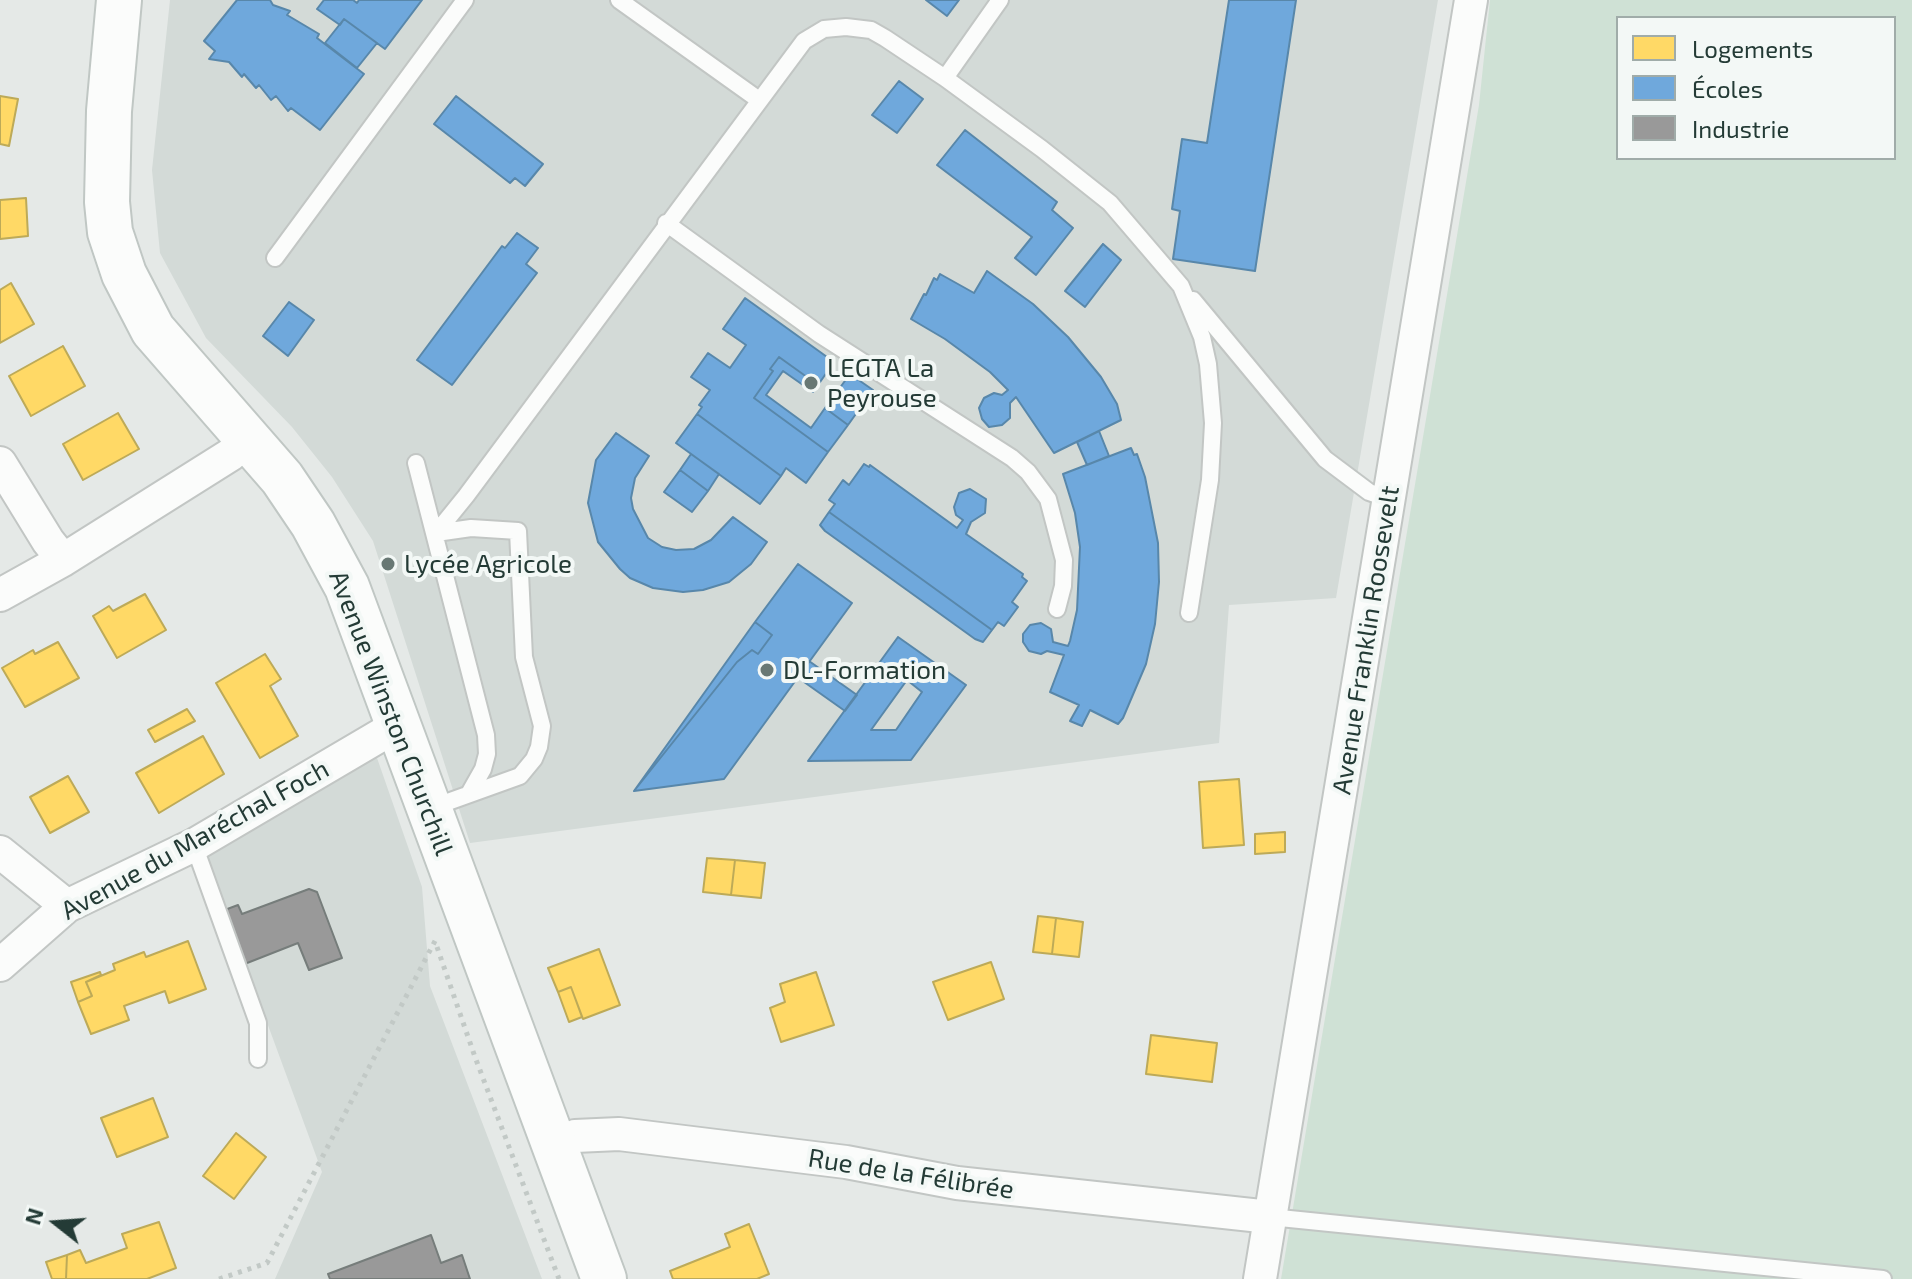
<!DOCTYPE html>
<meta charset="utf-8">
<style>
body{margin:0}
#map{position:relative;width:1912px;height:1279px;overflow:hidden;background:#e5e9e7;font-family:"Exo 2",sans-serif}
canvas{display:block}
.legend{position:absolute;left:1616px;top:16px;width:280px;height:144px;box-sizing:border-box;background:#f3f8f6;border:2px solid #a0aca9;margin:0;padding:10px 14px;list-style:none;font-size:24px;color:#243b36}
.legend li{display:flex;align-items:center;gap:16px;height:40px}
.legend b{width:40px;border:2px solid #a0aca9}
.north{position:absolute;left:16px;top:1183px;width:80px;height:80px;-webkit-text-stroke:6px #f3f8f6;paint-order:stroke;rotate:287deg;font-size:22px;font-weight:700;line-height:32px;text-align:center;color:#243b36}
.north::after{content:'';display:block;margin:auto;width:28px;height:36px;background:#243b36;clip-path:polygon(50% 0,100% 100%,50% 72%,0 100%)}
</style>
<div id="map">
<canvas width="1912" height="1279"></canvas>
<ul class="legend">
<li><b style="height:22px;background:#ffd966"></b>Logements</li>
<li><b style="height:22px;background:#6fa8dc"></b>Écoles</li>
<li><b style="height:22px;background:#999"></b>Industrie</li>
</ul>
<div class="north">N</div>
</div>
<script>
const ctx = document.querySelector('canvas').getContext('2d');
ctx.lineJoin = 'round';
function fillPath(path, color) { ctx.fillStyle = color; ctx.fill(path, 'evenodd'); }
const toPath = rows => new Path2D(rows.map(r => 'M' + r).join(''));
function stroke(path, color, width, dash) { ctx.strokeStyle = color; ctx.lineWidth = width; ctx.lineCap = dash ? 'butt' : 'round'; ctx.setLineDash(dash || []); ctx.stroke(path); }
function write(font, color, halo, rows, align = 'center') {
  ctx.font = font + ' "Exo 2",sans-serif'; ctx.lineWidth = 8; ctx.setLineDash([]); ctx.textBaseline = 'middle'; ctx.strokeStyle = halo; ctx.fillStyle = color; for (const [text, x, y, turn = 0] of rows) {
    ctx.save(); ctx.translate(x, y); ctx.rotate((+turn || 0) * Math.PI / 180); ctx.textAlign = isNaN(turn) ? turn : align; if (halo) ctx.strokeText(text, 0, 0); ctx.fillText(text, 0, 0); ctx.restore();
  }
}
fillPath(toPath([
 [170,0,1438,0,1336,598,1229,605,1219,743,470,843,373,541,332,477,292,427,206,338,160,253,152,170],
 [376,755,422,887,430,986,542,1279,275,1279,322,1172,205,854]
]), '#d3dad7');
fillPath(toPath([
 [1490,0,1912,0,1912,1279,1281,1279,1479,105],
 [1618,18,1894,18,1894,158,1618,158]
]), '#cfe1d5');
const homes = toPath([
 [0,96,18,99,9,146,0,144,0,96],
 [26,198,28,236,0,239,0,200,26,198],
 [11,283,34,324,0,343,0,290,11,283],
 [63,346,85,386,31,416,9,376,63,346],
 [118,413,139,449,83,480,63,444,118,413],
 [145,594,166,630,117,658,93,616,109,606,113,611,145,594],
 [58,642,79,678,25,707,2,668,33,650,35,654,58,642],
 [265,654,281,679,270,686,298,736,260,758,216,683,265,654],
 [187,709,195,721,155,742,148,730,187,709],
 [203,736,224,774,159,813,136,773,203,736],
 [68,776,89,812,50,833,30,797,68,776],
 [1239,779,1244,845,1203,848,1199,782,1239,779],
 [1285,832,1285,852,1255,854,1255,834,1285,832],
 [707,858,735,860,731,895,703,892,707,858],
 [735,860,765,863,761,898,731,895,735,860],
 [1038,916,1056,918,1052,954,1033,952,1038,916],
 [1056,918,1083,922,1079,957,1052,954,1056,918],
 [188,941,206,989,169,1003,165,991,124,1006,129,1020,91,1034,78,1002,92,996,86,982,115,970,113,964,144,952,146,957,188,941],
 [599,949,620,1005,583,1019,571,987,558,992,548,968,599,949],
 [991,962,1004,999,948,1020,933,982,991,962],
 [100,972,101,975,86,982,92,996,78,1002,71,982,100,972],
 [816,972,834,1025,781,1042,770,1008,785,1002,780,984,816,972],
 [571,987,582,1017,569,1022,558,992,571,987],
 [1151,1035,1217,1043,1212,1082,1146,1074,1151,1035],
 [153,1098,168,1137,117,1157,101,1118,153,1098],
 [236,1133,266,1157,234,1199,203,1176,236,1133],
 [159,1222,176,1268,147,1279,66,1279,67,1255,80,1250,86,1263,127,1248,122,1234,159,1222],
 [749,1224,769,1274,757,1279,673,1279,670,1271,730,1247,725,1234,749,1224],
 [67,1255,66,1279,52,1279,46,1262,67,1255]
]);
fillPath(homes, '#ffd966');
stroke(homes, '#bdaa58', 2);
const schools = toPath([
 [237,0,270,0,273,5,290,11,287,15,319,34,317,38,364,74,320,130,291,108,288,111,276,96,271,100,259,85,256,88,244,74,242,77,229,62,209,59,215,51,204,41,237,0],
 [324,0,353,0,357,3,359,0,422,0,385,49,344,19,340,25,317,9,324,0],
 [926,0,959,0,947,16,926,0],
 [1229,0,1296,0,1255,271,1173,259,1180,211,1172,209,1182,139,1207,143,1229,0],
 [344,19,377,43,357,68,325,43,344,19],
 [899,81,923,99,897,133,872,115,899,81],
 [456,96,543,164,525,186,515,178,510,183,434,124,456,96],
 [965,130,1057,202,1052,210,1073,228,1036,275,1015,258,1032,237,937,165,965,130],
 [517,233,538,248,526,264,537,273,452,385,417,360,502,246,505,248,517,233],
 [1103,244,1121,260,1085,307,1065,291,1103,244],
 [987,271,1033,304,1068,337,1101,377,1117,404,1121,420,1054,453,1016,397,1010,403,1010,418,1002,425,989,427,982,419,979,408,984,398,994,393,1002,395,1008,390,990,372,945,339,911,319,924,294,926,295,934,278,937,280,940,274,974,293,987,271],
 [745,298,834,362,818,385,779,357,770,369,773,371,754,398,828,452,806,483,786,468,781,476,697,414,702,407,699,405,710,390,691,377,708,353,730,368,746,345,723,329,745,298],
 [289,302,314,320,288,356,263,336,289,302],
 [779,357,818,385,813,392,783,371,766,395,811,428,825,408,848,425,828,452,754,398,773,371,770,369,779,357],
 [850,374,873,390,848,425,825,408,850,374],
 [697,414,781,476,760,504,676,443,697,414],
 [1099,431,1109,456,1087,465,1077,442,1099,431],
 [616,433,649,456,635,478,631,498,633,509,648,538,662,547,676,550,694,549,711,540,733,517,767,542,751,564,729,582,703,590,683,592,653,588,630,578,620,569,598,542,588,503,596,460,616,433],
 [1131,448,1134,455,1137,454,1145,477,1158,543,1159,582,1155,624,1146,664,1123,718,1118,724,1090,710,1082,726,1070,721,1079,705,1050,692,1064,655,1047,651,1041,654,1029,651,1023,642,1023,634,1030,625,1041,623,1051,629,1053,642,1068,646,1070,641,1077,610,1080,547,1075,513,1063,474,1131,448],
 [691,454,719,474,708,491,680,470,691,454],
 [864,464,869,467,870,465,957,528,963,520,956,515,954,507,959,493,970,489,986,499,985,513,971,522,966,534,1023,574,1022,577,1027,581,1012,602,1018,607,1004,626,998,622,992,630,829,512,835,504,829,500,843,480,849,485,864,464],
 [680,470,708,491,692,512,664,492,680,470],
 [829,512,992,630,983,642,975,639,825,531,820,525,829,512],
 [798,564,852,603,724,779,634,791,737,662,752,650,758,654,772,635,755,622,798,564],
 [755,622,772,635,758,654,752,650,737,662,634,791,755,622],
 [898,637,966,685,911,760,808,761,898,637],
 [907,680,922,692,896,730,871,730,907,680],
 [809,661,857,695,845,711,797,677,809,661]
]);
fillPath(schools, '#6fa8dc');
stroke(schools, '#5887aa', 2);
const industry = toPath([
 [309,889,317,892,342,958,309,970,298,943,242,965,222,911,238,905,242,914,309,889],
 [431,1235,441,1263,462,1255,470,1279,330,1279,328,1274,431,1235]
]);
fillPath(industry, '#999');
stroke(industry, '#767d7b', 2);
const lane = toPath([
 [619,0,759,100],
 [945,78,1000,0],
 [666,223,819,334,1012,458,1028,472,1048,499,1064,560,1063,586,1057,609],
 [275,258,465,0],
 [1193,300,1325,459,1369,492,1389,499],
 [416,463,486,735,487,754,483,769,470,792],
 [436,533,466,496,804,41,824,29,846,27,871,30,885,38,945,78,1042,149,1110,203,1181,286,1202,337,1208,364,1213,423,1210,480,1189,613],
 [431,808,520,776,534,759,539,747,542,726,524,657,518,531,471,528,436,533],
 [194,845,258,1023,258,1059],
 [1270,1217,1883,1279]
]);
const street = toPath([
 [0,463,48,541,63,560],
 [0,595,63,560,230,455,250,438],
 [0,852,67,906],
 [0,965,67,906,194,845,398,725],
 [553,1145,575,1136,619,1134,846,1162,957,1183,1270,1217],
 [1260,1279,1471,0]
]);
const secondary = toPath([
 [119,0,109,111,107,202,110,232,124,274,153,330,282,478,313,524,347,587,604,1279]
]);
stroke(lane, '#c2c6c4', 20);
stroke(street, '#c2c6c4', 36);
stroke(secondary, '#c0c7c4', 48);
stroke(toPath([
 [437,947,475,1057,559,1279],
 [219,1279,267,1263,436,939]
]), '#c2c9c6', 5, [4, 6]);
stroke(lane, '#fbfcfb', 16);
stroke(street, '#fbfcfb', 32);
stroke(secondary, '#fbfcfb', 44);
for (const [x, y, r, color] of [
 [811,383,8,"#687874"],
 [388,564,8,"#687874"],
 [767,670,8,"#687874"]
]) { const dot = new Path2D(); dot.arc(x, y, r, 0, 2 * Math.PI); ctx.fillStyle = color; ctx.fill(dot); stroke(dot, '#f3f8f6', 3); }
write('26px', '#243b36', '#f3f8f6', [
 ["LEGTA La",827,368],
 ["Peyrouse",827,398],
 ["Lycée Agricole",404,564],
 ["DL-Formation",783,670]
], 'left');
write('26px', '#243b36', '#f3f8f6', [
 ["Avenue Franklin Roosevelt",1366,640,-81],
 ["Avenue Winston Churchill",391,713,69],
 ["Avenue du Maréchal Foch",195,840,-29],
 ["Rue de la Félibrée",911,1174,9]
]);
</script>
